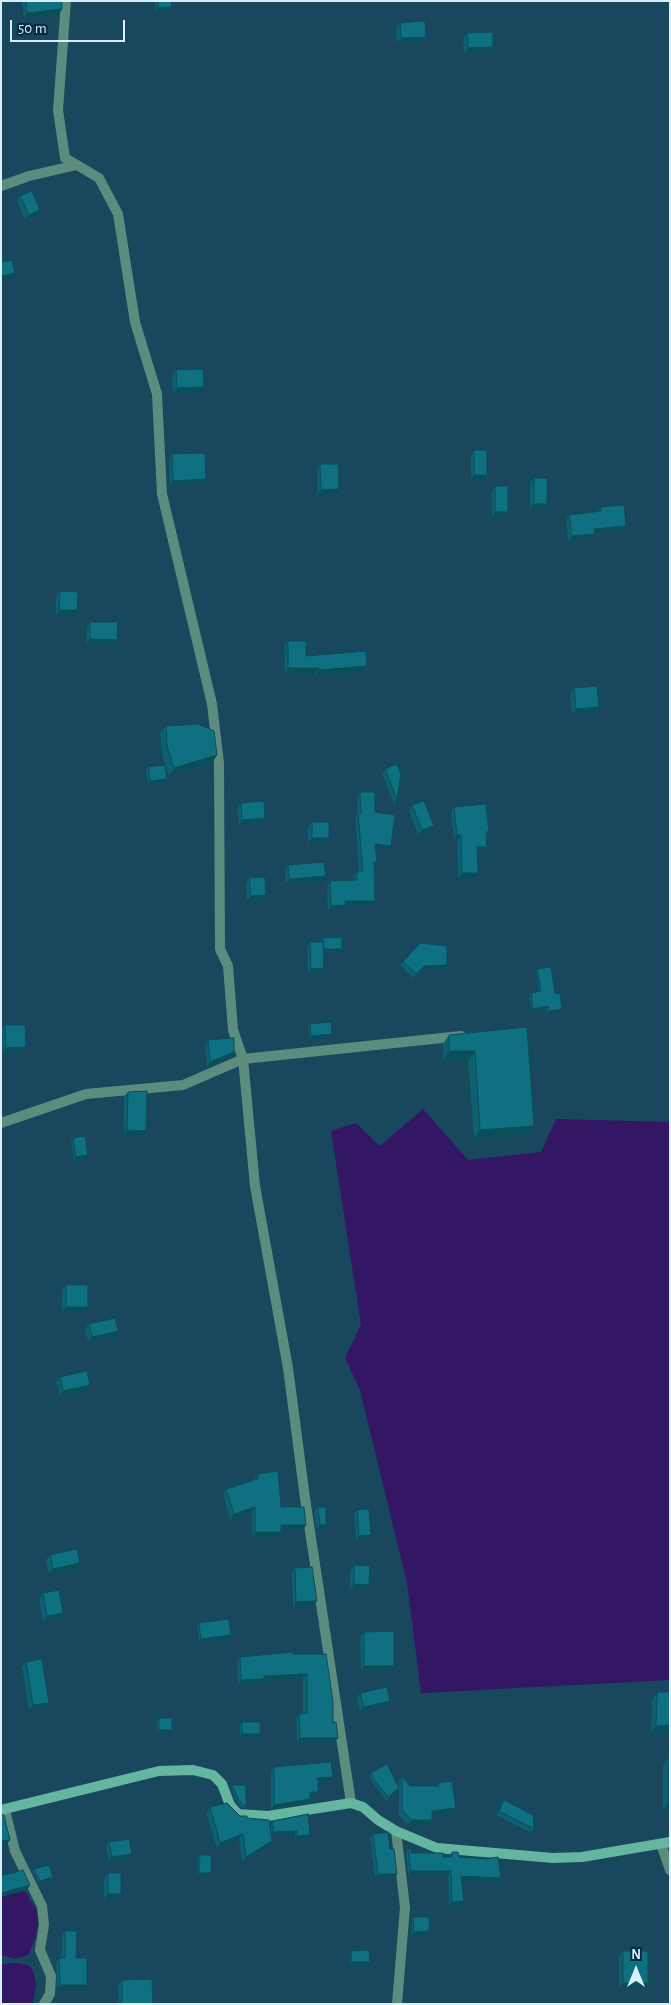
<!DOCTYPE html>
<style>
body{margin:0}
#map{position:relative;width:671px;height:2005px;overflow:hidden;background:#18475e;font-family:"Alegreya Sans",sans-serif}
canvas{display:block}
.frame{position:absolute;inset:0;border:2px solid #d8f0fe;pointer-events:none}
.north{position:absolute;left:611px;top:1945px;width:50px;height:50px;-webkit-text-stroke:4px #052c3e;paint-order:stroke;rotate:0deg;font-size:14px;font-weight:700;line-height:20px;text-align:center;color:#d8f0fe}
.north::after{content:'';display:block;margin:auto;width:18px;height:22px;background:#d8f0fe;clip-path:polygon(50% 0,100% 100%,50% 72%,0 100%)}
.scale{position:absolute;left:10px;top:20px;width:115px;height:22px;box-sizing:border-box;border:2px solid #d8f0fe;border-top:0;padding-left:6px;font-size:15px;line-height:18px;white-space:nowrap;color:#d8f0fe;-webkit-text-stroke:4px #052c3e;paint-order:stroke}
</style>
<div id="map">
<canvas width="671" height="2005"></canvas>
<div class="frame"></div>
<div class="north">N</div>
<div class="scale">50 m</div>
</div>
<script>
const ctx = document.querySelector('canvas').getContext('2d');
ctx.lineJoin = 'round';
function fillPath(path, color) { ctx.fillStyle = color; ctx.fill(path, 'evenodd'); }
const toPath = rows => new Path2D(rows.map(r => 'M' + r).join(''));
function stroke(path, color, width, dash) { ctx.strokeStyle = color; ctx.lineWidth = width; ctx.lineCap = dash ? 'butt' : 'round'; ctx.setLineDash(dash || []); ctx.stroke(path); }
fillPath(toPath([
 [423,1109,468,1160,541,1152,556,1119,670,1122,670,1680,421,1693,407,1583,360,1390,345,1358,361,1325,331,1131,356,1123,380,1146],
 [14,1884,26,1893,37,1911,38,1920,36,1937,28,1955,15,1959,1,1955,1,1886],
 [18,1963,30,1966,34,1974,36,1985,33,2002,32,2004,1,2004,1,1964]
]), '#331664');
stroke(toPath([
 [66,1,58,110,65,158,77,165],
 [1,186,29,176,77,165,99,178,118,214,135,322,157,394,162,494,212,704,219,763,220,949,228,966,233,1030,243,1059,183,1085,86,1094,1,1123],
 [351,1803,305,1498,288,1368,255,1186,243,1059,461,1036],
 [5,1810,15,1851,42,1906,44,1925,40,1950,51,1976,50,1994,44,2004],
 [396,1831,405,1907,397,2004],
 [661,1844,670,1870]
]), '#5c8c7e', 10);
stroke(toPath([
 [1,1810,159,1771,193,1770,213,1775,222,1784,230,1805,238,1814,268,1816,351,1803,363,1807,378,1820,396,1831,437,1848,553,1858,582,1857,670,1842]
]), '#65b6a0', 10);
fillPath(toPath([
 [22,1,62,1,62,9,58,15,24,18],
 [155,1,171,1,169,11,155,11],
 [400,23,423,42,397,43,396,28],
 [467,33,490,52,464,53,463,38],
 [20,196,40,210,37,215,25,220,17,201],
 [176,370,204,387,201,392,173,393,172,375],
 [474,450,484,480,471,480,471,455],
 [172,454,203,484,170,486,169,459],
 [320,464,335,494,317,495,317,469],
 [534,478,544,509,530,509,530,483],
 [495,486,505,517,492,517,492,492],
 [601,507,626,526,622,531,594,534,591,539,568,541,566,520,569,515,597,512],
 [60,591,77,610,74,615,56,615,56,596],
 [90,622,114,645,86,644,87,627],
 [288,641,306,656,367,666,363,671,315,675,315,673,285,673,284,646],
 [574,688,599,707,595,712,572,714,570,693],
 [166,726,212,763,169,776,162,754,160,733],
 [148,767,165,782,148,783,146,770],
 [385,769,397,799,394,804,382,774],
 [360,792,375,812,387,851,376,849,377,861,374,865,371,906,344,906,341,910,328,910,327,886,330,881,354,880,354,876,357,871,359,871,355,818,357,815,357,797],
 [241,803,265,818,261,823,239,825,237,808],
 [412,805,434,826,430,831,418,835,409,810],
 [454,807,489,832,486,835,487,847,483,852,477,852,478,873,474,878,458,878,457,840,454,840,451,812],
 [312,822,326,843,308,843,308,827],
 [288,865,326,876,322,882,285,884,285,870],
 [249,878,263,900,247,901,246,884],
 [323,938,342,949,341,951,324,952,321,973,308,974,307,947,310,942,321,942,321,940],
 [403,962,447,965,445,969,421,970,413,978,400,965],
 [537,969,555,994,560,1011,547,1014,546,1009,532,1011,529,995,531,993,539,992,536,972],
 [310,1024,332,1034,330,1037,310,1039,308,1026],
 [5,1025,22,1052,3,1053,2,1031],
 [527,1027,534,1126,528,1135,474,1139,468,1061,443,1061,443,1044,449,1035],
 [208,1040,231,1057,207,1067,205,1045],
 [128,1092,142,1136,124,1135,124,1097],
 [73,1138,86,1158,74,1160,71,1141],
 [66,1285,85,1312,62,1312,62,1290],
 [89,1324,115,1336,88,1342,85,1329],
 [60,1377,90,1385,86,1390,60,1396,56,1382],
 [258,1474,281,1507,306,1525,303,1530,281,1530,278,1537,252,1537,252,1512,230,1519,223,1495,226,1489,254,1480,254,1479],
 [318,1507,322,1530,317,1530,314,1512],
 [357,1510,371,1535,367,1540,356,1541,354,1515],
 [50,1555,80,1563,76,1568,49,1574,46,1560],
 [354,1565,366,1590,350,1590,350,1571],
 [295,1568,314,1605,293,1607,292,1572],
 [43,1593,63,1613,60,1618,43,1621,39,1598],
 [199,1623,230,1638,199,1641,197,1626],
 [364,1632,394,1666,390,1671,361,1671,360,1637],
 [293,1654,326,1654,333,1723,338,1738,334,1742,297,1742,296,1718,299,1714,303,1713,303,1678,263,1681,261,1684,238,1685,237,1662,240,1657],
 [26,1662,45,1708,29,1710,22,1667],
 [657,1692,670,1733,651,1733,652,1700],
 [360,1693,387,1706,360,1712,357,1698],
 [159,1718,172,1730,170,1733,157,1733,157,1721],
 [242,1722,258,1736,240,1737,240,1724],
 [668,1758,670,1811,663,1811,663,1765],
 [274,1767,333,1777,330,1780,318,1782,318,1792,316,1796,310,1796,310,1799,308,1803,271,1809,271,1771],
 [371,1773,399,1787,399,1781,402,1776,410,1786,437,1786,438,1783,456,1808,452,1813,432,1816,432,1820,429,1825,407,1825,399,1815,399,1788,386,1800,373,1784,369,1775],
 [232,1785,246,1805,244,1808,241,1807,236,1801,231,1787],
 [504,1800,534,1829,531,1833,496,1815],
 [210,1807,240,1816,247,1818,271,1833,271,1824,273,1821,308,1814,308,1838,295,1839,295,1833,271,1834,269,1846,242,1862,239,1839,217,1849,206,1813],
 [373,1834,390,1849,397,1874,395,1878,375,1878,370,1838],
 [109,1842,128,1859,109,1862,106,1847],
 [408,1849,411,1853,443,1857,449,1857,452,1852,459,1857,501,1878,498,1882,462,1880,461,1905,449,1906,448,1875,408,1875,406,1853],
 [200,1855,209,1876,197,1876,198,1857],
 [34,1869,51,1879,39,1883,33,1871],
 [108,1873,117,1899,104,1899,104,1878],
 [413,1917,429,1931,428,1934,412,1935,412,1920],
 [65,1931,87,1985,84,1989,57,1989,56,1963,59,1958,62,1958,62,1935],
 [351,1951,368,1964,350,1965,350,1953],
 [623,1951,645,1988,619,1988,619,1956],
 [122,1980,153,2004,119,2004,118,1985]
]), '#0c606f');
fillPath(toPath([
 [172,7,169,11,155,11,158,8],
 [62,9,58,15,24,18,27,13],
 [426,37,423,42,397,43,401,38],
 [493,47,490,52,464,53,468,48],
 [40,210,37,215,25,220,29,215],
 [15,273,12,277,1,280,1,276],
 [204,387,201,392,173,393,177,388],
 [474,475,487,475,484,480,471,480],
 [206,479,203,484,170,486,173,481],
 [339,489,335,494,317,495,321,490],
 [534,504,547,504,544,509,530,509],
 [495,512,508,512,505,517,492,517],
 [626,526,622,531,594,534,591,539,568,541,572,536,594,529],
 [59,610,77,610,74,615,56,615],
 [90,639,117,640,114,645,86,644],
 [367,666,363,671,315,675,319,670],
 [288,668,319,668,315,673,285,673],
 [599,707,595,712,572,714,576,709],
 [217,755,212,763,169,776,174,768],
 [167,779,165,782,148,783,150,781],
 [265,818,261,823,239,825,242,820],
 [434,826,430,831,418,835,422,830],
 [457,835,461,835,457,840,454,840],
 [312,838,329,838,326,843,308,843],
 [375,844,391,846,387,851,372,849],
 [477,847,487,847,483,852,474,852],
 [462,873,478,873,474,878,458,878],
 [326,876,322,882,285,884,289,879],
 [266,895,263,900,247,901,251,896],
 [345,901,375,901,371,906,344,906,341,910,328,910,331,906],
 [324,949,342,949,341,951,322,952],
 [447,965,445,969,421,970,413,978,424,966],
 [324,968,321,973,308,974,311,969],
 [548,1006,546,1009,532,1011,533,1009],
 [562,1009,560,1011,547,1014,549,1011],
 [332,1034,330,1037,310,1039,311,1036],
 [26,1047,22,1052,3,1053,6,1048],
 [449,1051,475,1051,468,1061,443,1061],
 [234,1052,231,1057,207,1067,210,1062],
 [534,1126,528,1135,474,1139,480,1130],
 [127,1130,146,1131,142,1136,124,1135],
 [88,1155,86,1158,74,1160,76,1157],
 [66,1307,88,1307,85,1312,62,1312],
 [118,1331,115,1336,88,1342,92,1337],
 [90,1385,86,1390,60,1396,63,1391],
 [255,1507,252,1512,230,1519,234,1514],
 [281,1525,306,1525,303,1530,278,1530],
 [320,1525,326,1525,322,1530,317,1530],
 [255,1532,281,1532,278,1537,252,1537],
 [371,1535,367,1540,356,1541,359,1536],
 [80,1563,76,1568,49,1574,53,1569],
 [354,1584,369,1585,366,1590,350,1590],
 [317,1601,314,1605,293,1607,296,1602],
 [63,1613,60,1618,43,1621,47,1616],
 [231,1635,230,1638,199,1641,201,1639],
 [364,1666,394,1666,390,1671,361,1671],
 [307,1674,303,1678,263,1681,261,1684,238,1685,241,1680,264,1676],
 [390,1701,387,1706,360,1712,364,1707],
 [49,1703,45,1708,29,1710,33,1705],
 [670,1725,670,1733,651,1733,656,1726],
 [159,1730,172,1730,170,1733,157,1733],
 [242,1734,260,1734,258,1736,240,1737],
 [300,1738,338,1738,334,1742,297,1742],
 [333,1777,330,1780,315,1782,318,1778],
 [310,1792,318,1792,316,1796,307,1796],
 [310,1799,308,1803,271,1809,274,1805],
 [668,1803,670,1803,670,1811,663,1811],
 [456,1808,452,1813,429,1816,432,1811],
 [411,1820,432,1820,429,1825,407,1825],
 [297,1831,295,1833,271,1834,273,1832],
 [243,1834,239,1839,217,1849,220,1843],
 [310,1835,308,1838,295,1839,297,1836],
 [10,1840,6,1845,1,1845,1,1841],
 [272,1841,269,1846,242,1862,246,1857],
 [132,1854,128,1859,109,1862,112,1857],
 [411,1871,451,1871,448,1875,408,1875],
 [199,1873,211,1873,209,1876,197,1876],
 [378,1874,397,1874,395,1878,375,1878],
 [461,1876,501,1878,498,1882,458,1880],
 [53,1877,51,1879,39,1883,40,1881],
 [30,1885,27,1890,1,1897,1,1893],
 [108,1894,121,1894,117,1899,104,1899],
 [464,1901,461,1905,449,1906,452,1902],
 [429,1931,428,1934,412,1935,414,1932],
 [352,1962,370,1962,368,1964,350,1965],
 [623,1983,648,1983,645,1988,619,1988],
 [60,1985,87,1985,84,1989,57,1989]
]), '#0a4e5a');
const building = toPath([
 [26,1,62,1,62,9,27,13,26,1],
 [158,1,171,1,172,7,158,8,158,1],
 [425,21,426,37,401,38,400,23,425,21],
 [493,32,493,47,468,48,467,33,493,32],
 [32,191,40,210,29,215,20,196,32,191],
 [12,260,15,273,1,276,1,262,12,260],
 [203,369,204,387,177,388,176,370,203,369],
 [474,450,487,450,487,475,474,475,474,450],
 [205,453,206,479,173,481,172,454,205,453],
 [320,464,338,464,339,489,321,490,320,464],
 [534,478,547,478,547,504,534,504,534,478],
 [495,486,508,486,508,512,495,512,495,486],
 [624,505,626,526,594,529,595,534,572,536,569,515,601,511,601,507,624,505],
 [60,591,78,592,77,610,59,610,60,591],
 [90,622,118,622,117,640,90,639,90,622],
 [288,641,306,641,306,656,366,651,367,666,319,670,319,668,288,668,288,641],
 [597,686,599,707,576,709,574,688,597,686],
 [198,724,214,731,217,755,174,768,167,746,166,726,198,724],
 [397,764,401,774,397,799,385,769,397,764],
 [165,765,167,779,150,781,148,767,165,765],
 [360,792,375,792,375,812,395,815,391,846,375,844,377,861,374,862,375,901,345,901,345,905,331,906,330,881,357,880,357,871,363,871,358,814,361,813,360,792],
 [264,801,265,818,242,820,241,803,264,801],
 [424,801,434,826,422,830,412,805,424,801],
 [486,804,489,832,486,832,487,847,477,847,478,873,462,873,461,835,457,835,454,807,486,804],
 [312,822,329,822,329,838,312,838,312,822],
 [324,862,326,876,289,879,288,865,324,862],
 [265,877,266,895,251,896,249,878,265,877],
 [342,937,342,949,324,949,323,938,342,937],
 [310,942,323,942,324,968,311,969,310,942],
 [420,943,447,946,447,965,424,966,416,974,403,962,420,943],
 [551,967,555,994,560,993,562,1009,549,1011,548,1006,533,1009,531,993,541,991,537,969,551,967],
 [331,1022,332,1034,311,1036,310,1024,331,1022],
 [5,1025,25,1025,26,1047,6,1048,5,1025],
 [527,1027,534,1126,480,1130,475,1051,449,1051,449,1035,527,1027],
 [234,1038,234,1052,210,1062,208,1040,234,1038],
 [147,1091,146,1131,127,1130,128,1092,147,1091],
 [85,1136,88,1155,76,1157,73,1138,85,1136],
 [66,1285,88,1285,88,1307,66,1307,66,1285],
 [115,1318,118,1331,92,1337,89,1324,115,1318],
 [87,1371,90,1385,63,1391,60,1377,87,1371],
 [278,1471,281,1507,304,1507,306,1525,281,1525,281,1532,255,1532,255,1507,234,1514,226,1489,258,1479,258,1474,278,1471],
 [318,1507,326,1507,326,1525,320,1525,318,1507],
 [369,1509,371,1535,359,1536,357,1510,369,1509],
 [77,1549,80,1563,53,1569,50,1555,77,1549],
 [354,1565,370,1566,369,1585,354,1584,354,1565],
 [312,1567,317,1601,296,1602,295,1568,312,1567],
 [59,1590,63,1613,47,1616,43,1593,59,1590],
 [229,1619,231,1635,201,1639,199,1623,229,1619],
 [394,1631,394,1666,364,1666,364,1632,394,1631],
 [293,1652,293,1654,326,1654,333,1701,333,1723,336,1722,338,1738,300,1738,299,1714,307,1713,307,1674,264,1676,264,1679,241,1680,240,1657,293,1652],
 [42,1659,49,1703,33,1705,26,1662,42,1659],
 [387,1687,390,1701,364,1707,360,1693,387,1687],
 [657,1692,670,1692,670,1725,656,1726,657,1692],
 [159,1718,172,1718,172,1730,159,1730,159,1718],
 [242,1722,260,1722,260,1734,242,1734,242,1722],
 [668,1758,670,1758,670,1803,668,1803,668,1758],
 [331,1762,333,1777,318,1778,318,1792,310,1792,310,1799,274,1805,274,1767,331,1762],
 [387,1764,399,1788,388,1797,375,1781,371,1773,387,1764],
 [402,1776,410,1786,439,1786,438,1783,452,1781,456,1808,432,1811,432,1820,411,1820,402,1810,402,1776],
 [232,1785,246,1785,246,1805,243,1805,238,1799,232,1785],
 [504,1800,533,1815,534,1829,499,1811,504,1800],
 [227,1803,240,1816,247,1816,247,1818,269,1820,272,1841,246,1857,243,1834,220,1843,210,1807,227,1803],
 [308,1814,310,1835,297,1836,297,1831,273,1832,273,1821,308,1814],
 [1,1815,4,1815,10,1840,1,1841,1,1815],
 [388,1832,390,1849,394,1849,397,1874,378,1874,373,1834,388,1832],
 [129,1839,132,1854,112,1857,109,1842,129,1839],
 [408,1849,411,1849,411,1853,443,1853,443,1857,452,1857,452,1852,458,1852,459,1857,486,1859,498,1857,501,1878,461,1876,464,1901,452,1902,451,1871,411,1871,408,1849],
 [200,1855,211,1855,211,1873,199,1873,200,1855],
 [49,1865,53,1877,40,1881,34,1869,49,1865],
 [23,1870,30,1885,1,1893,1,1876,23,1870],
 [108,1873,121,1873,121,1894,108,1894,108,1873],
 [413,1917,429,1917,429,1931,414,1932,413,1917],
 [65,1931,77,1931,76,1958,87,1958,87,1985,60,1985,59,1958,65,1958,65,1931],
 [369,1950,370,1962,352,1962,351,1951,369,1950],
 [623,1951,648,1951,648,1983,623,1983,623,1951],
 [152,1979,153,2004,122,2004,122,1980,152,1979]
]);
fillPath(building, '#0e7081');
stroke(building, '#0a4e5a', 1);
</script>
